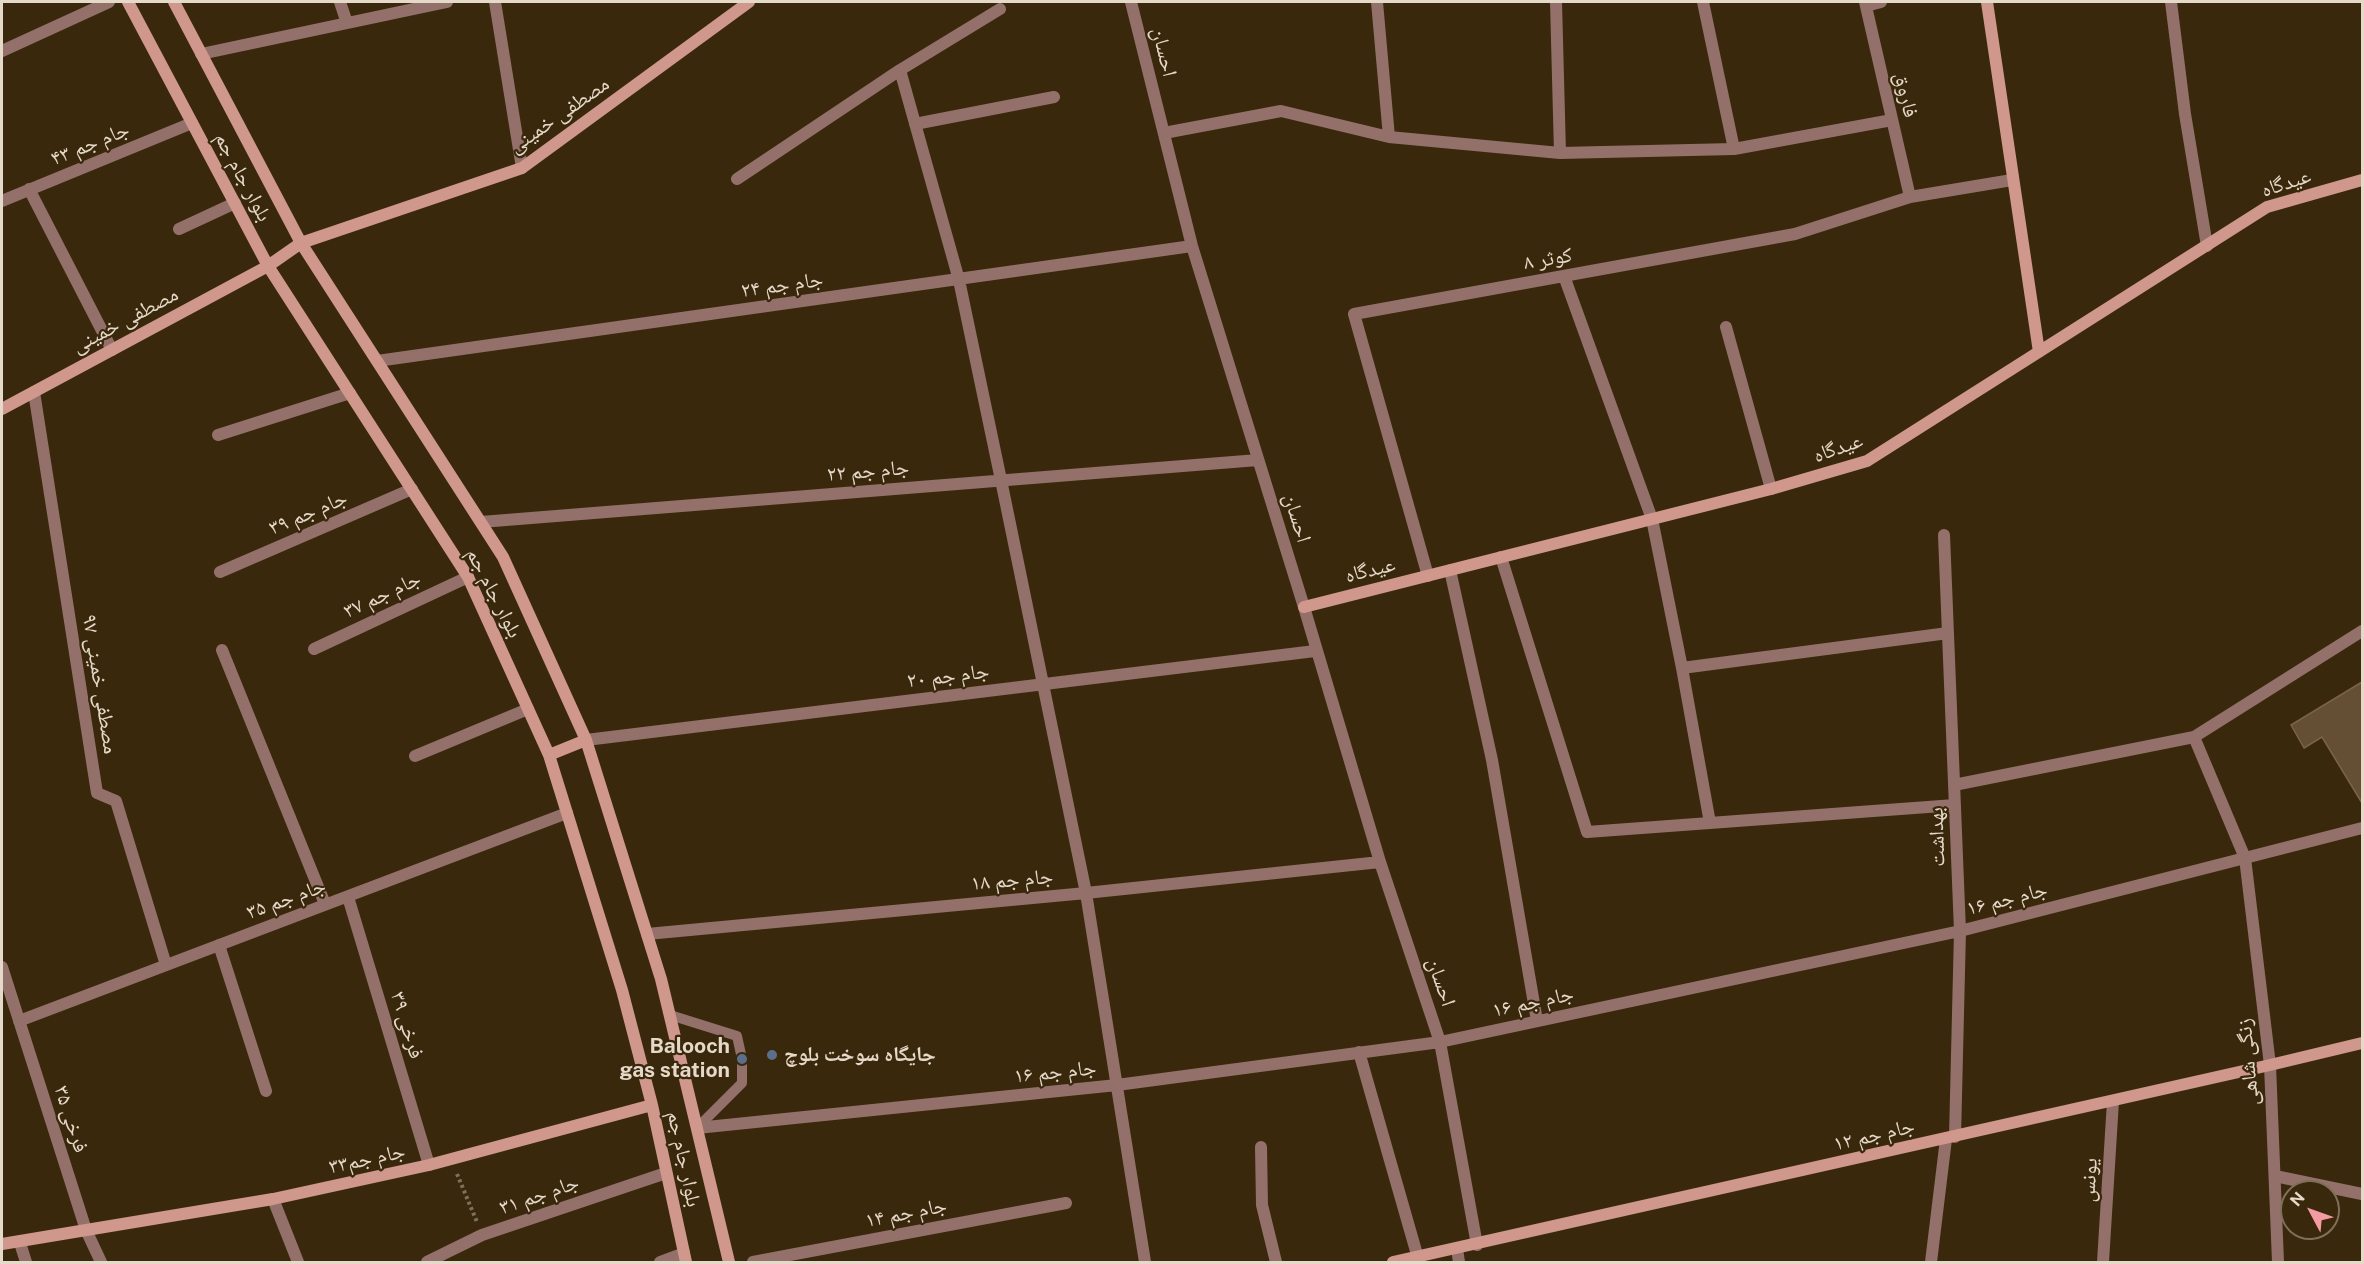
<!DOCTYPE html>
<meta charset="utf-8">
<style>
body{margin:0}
#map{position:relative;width:2364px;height:1264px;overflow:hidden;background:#3a280c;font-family:"Public Sans",sans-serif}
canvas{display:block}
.frame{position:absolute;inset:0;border:3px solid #e5d9c9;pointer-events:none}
.north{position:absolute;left:2280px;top:1180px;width:60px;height:60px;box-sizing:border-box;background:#3a280c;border:2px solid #7e6f58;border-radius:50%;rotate:311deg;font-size:16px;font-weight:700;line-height:24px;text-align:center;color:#e5d9c9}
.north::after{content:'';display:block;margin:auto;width:21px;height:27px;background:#f49aa3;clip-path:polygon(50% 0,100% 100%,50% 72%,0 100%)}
</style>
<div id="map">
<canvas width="2364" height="1264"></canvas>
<div class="frame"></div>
<div class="north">N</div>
</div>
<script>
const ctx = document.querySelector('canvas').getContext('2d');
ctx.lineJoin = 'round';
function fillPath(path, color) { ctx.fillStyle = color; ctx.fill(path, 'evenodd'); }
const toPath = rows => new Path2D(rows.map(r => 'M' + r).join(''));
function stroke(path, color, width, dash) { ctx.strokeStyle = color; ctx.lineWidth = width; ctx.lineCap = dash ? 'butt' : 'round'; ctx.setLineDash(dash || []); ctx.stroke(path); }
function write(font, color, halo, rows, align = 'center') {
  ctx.font = font + ' "Public Sans","Noto Naskh Arabic",sans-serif'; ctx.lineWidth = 4.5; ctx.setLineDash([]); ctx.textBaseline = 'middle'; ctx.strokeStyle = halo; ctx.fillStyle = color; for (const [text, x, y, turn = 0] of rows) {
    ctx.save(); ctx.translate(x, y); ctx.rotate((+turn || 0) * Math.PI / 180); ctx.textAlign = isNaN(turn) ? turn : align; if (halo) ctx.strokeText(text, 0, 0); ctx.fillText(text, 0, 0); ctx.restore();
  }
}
const building = toPath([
 [2362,682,2362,803,2322,737,2304,748,2291,725,2362,682]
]);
fillPath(building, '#644e34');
stroke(building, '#7a6348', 1.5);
stroke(toPath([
 [457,1174,477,1222]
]), '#7f7058', 4, [3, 3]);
stroke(toPath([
 [670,1015,737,1036,742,1059,742,1083,697,1128]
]), '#94706b', 10);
stroke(toPath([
 [340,2,347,23],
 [495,2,522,168],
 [1131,2,1192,246,1304,607,1380,862,1440,1042,1477,1245],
 [1377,2,1389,137],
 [1556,2,1560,153],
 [1703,2,1734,149],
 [1865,2,1910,197],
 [2171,2,2185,114,2207,246],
 [1866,6,1881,2],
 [2,51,109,2],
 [201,54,447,2],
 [900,70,959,280,1001,480,1086,893,1145,1262],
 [915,124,1054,97],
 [1164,133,1281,111,1389,137,1560,153,1734,149,1892,120],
 [737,179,900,70,1000,9],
 [29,189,112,350],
 [2,201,192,123],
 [179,229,235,203],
 [1564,276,1652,519,1682,668],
 [1726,327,1771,489],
 [377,361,1192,246],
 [34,392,97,793,116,801,166,965],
 [218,435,350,393],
 [481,522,1258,460],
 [1944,535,1960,931,1955,1137],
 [1501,557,1587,832,1955,805],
 [1450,570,1492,760,1537,1021],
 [220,572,412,489],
 [1428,576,1354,314,1795,234,1910,197,2012,180],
 [314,649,468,577],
 [222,650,325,904],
 [2194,737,2245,858,2270,1065,2278,1262],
 [586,740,1315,651],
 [415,756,528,709],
 [1954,785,2194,737,2362,631],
 [1710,823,1682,668,1948,633],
 [348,897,429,1165],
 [647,934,1086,893,1380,862],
 [219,945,266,1091],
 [2,967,86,1230,101,1262],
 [19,1021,567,813],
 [1359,1052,1418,1258],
 [697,1128,1117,1085,1440,1042,1960,931,2362,828],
 [1261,1147,1262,1205,1276,1262],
 [2275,1176,2362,1194],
 [273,1199,298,1262],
 [20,1243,26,1262],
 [1457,1249,1459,1262],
 [427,1262,482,1235,666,1173],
 [660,1262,684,1253],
 [753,1262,1066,1203],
 [1931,1262,1946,1139],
 [2103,1262,2113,1101]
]), '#94706b', 12);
stroke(toPath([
 [128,2,268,266,468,577,549,755,622,990,652,1105,686,1262],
 [174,2,301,243,503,557,586,740,661,979,729,1262],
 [1987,2,2039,352],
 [2,409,268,266,301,243,522,168,749,2],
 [1304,607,1771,489,1867,461,2267,207,2362,180],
 [549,755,586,740],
 [2,1244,273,1199,429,1165,652,1105],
 [1393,1262,2270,1065,2362,1043]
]), '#d0978d', 12);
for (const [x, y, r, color] of [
 [772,1055,6,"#5c6f8a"],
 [742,1059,6,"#5c6f8a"]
]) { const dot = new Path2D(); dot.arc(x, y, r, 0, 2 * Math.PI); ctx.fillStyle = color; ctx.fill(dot); stroke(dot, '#3a280c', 2); }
write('21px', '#e5d9c9', '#3a280c', [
 ["احسان",1164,52,76],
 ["فاروق",1906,95,77],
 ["مصطفی خمینی",559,115,-35],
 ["جام جم ۴۳",90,144,-22],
 ["بلوار جام جم",243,177,62],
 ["عیدگاه",2286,183,-18],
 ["کوثر ۸",1548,259,-10],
 ["جام جم ۲۴",782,285,-8],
 ["مصطفی خمینی",125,320,-28],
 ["عیدگاه",1838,448,-19],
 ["جام جم ۲۲",868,471,-5],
 ["جام جم ۳۹",308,513,-23],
 ["احسان",1297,518,73],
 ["عیدگاه",1370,570,-14],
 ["بلوار جام جم",494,593,63],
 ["جام جم ۳۷",382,595,-25],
 ["جام جم ۲۰",948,676,-7],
 ["مصطفی خمینی ۹۷",100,684,81],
 ["بهداشت",1937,837,-92],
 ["جام جم ۱۸",1012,880,-5],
 ["جام جم ۳۵",286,899,-20],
 ["جام جم ۱۶",2007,899,-14],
 ["احسان",1441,982,71],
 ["جام جم ۱۶",1533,1002,-12],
 ["فرخی ۳۹",407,1025,73],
 ["زنگی شاهی",2248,1062,-95],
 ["جام جم ۱۶",1055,1072,-6],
 ["فرخی ۳۵",71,1119,72],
 ["جام جم ۱۲",1874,1135,-13],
 ["جام جم۳۳",367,1159,-12],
 ["بلوار جام جم",684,1159,78],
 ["یونس",2089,1180,-86],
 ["جام جم ۳۱",539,1195,-19],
 ["جام جم ۱۴",906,1213,-11]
]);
write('bold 21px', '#e5d9c9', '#3a280c', [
 ["Balooch",730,1047],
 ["gas station",730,1071],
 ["جایگاه سوخت بلوچ",784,1055,"left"]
], 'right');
</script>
